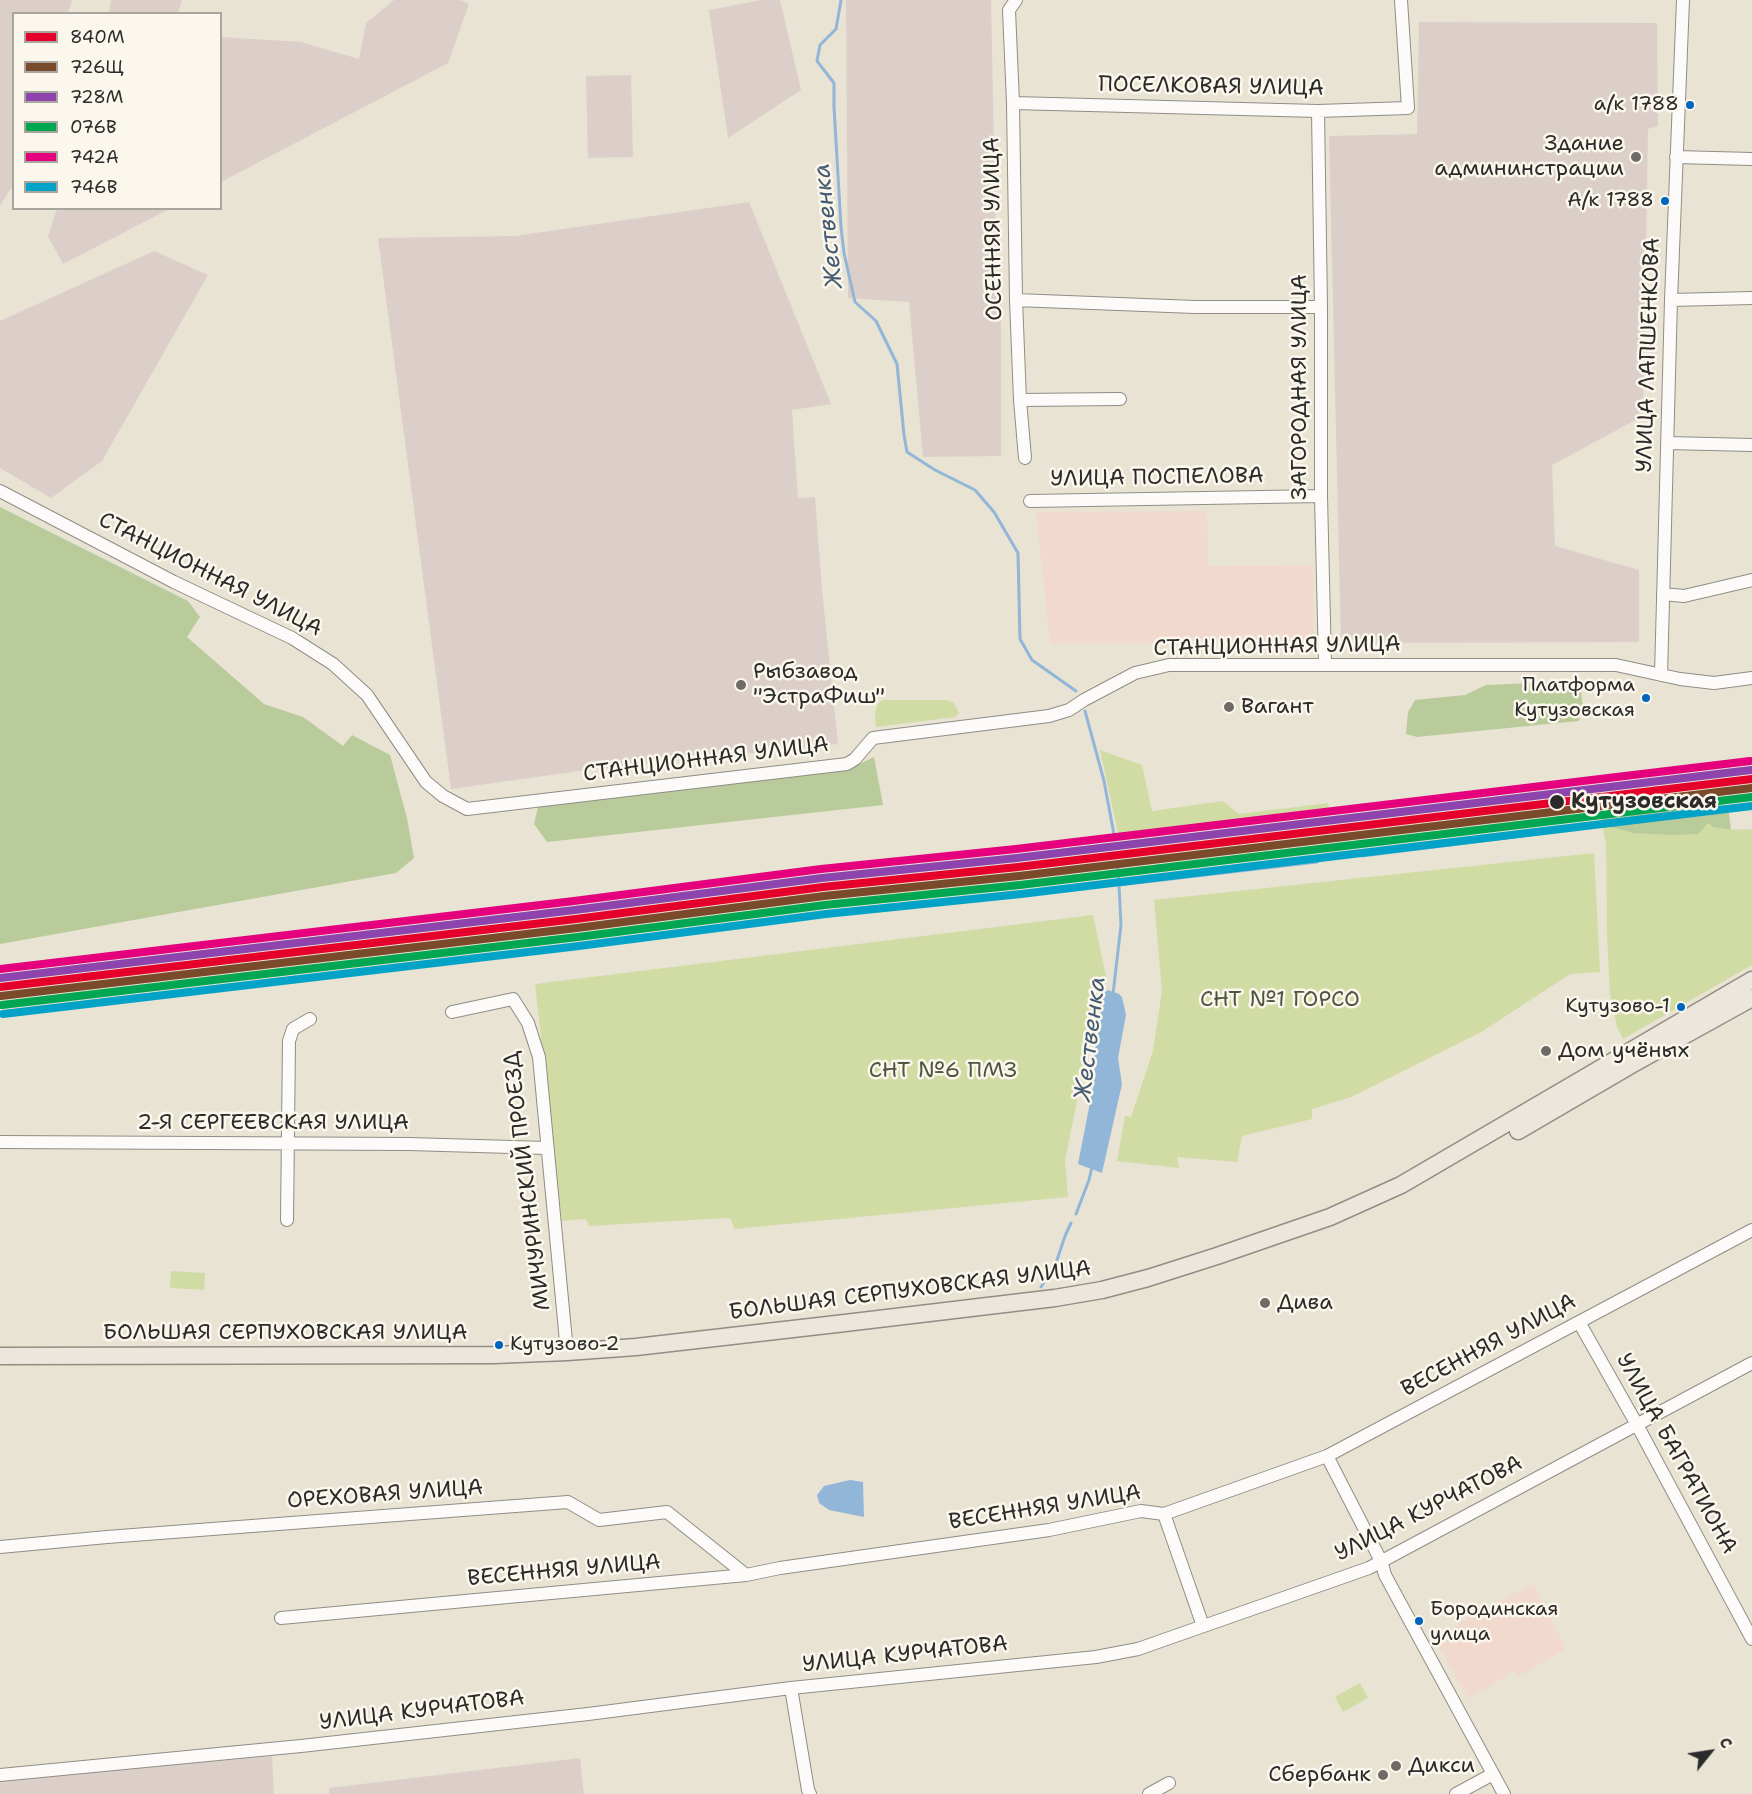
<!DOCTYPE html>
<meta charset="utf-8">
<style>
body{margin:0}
#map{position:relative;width:1752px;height:1794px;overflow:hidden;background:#e9e3d4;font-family:"Shantell Sans",sans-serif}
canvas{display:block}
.legend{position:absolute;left:12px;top:12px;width:210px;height:198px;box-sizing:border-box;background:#fbf7ec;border:2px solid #a8a59f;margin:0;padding:8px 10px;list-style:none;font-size:18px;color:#2b2b2b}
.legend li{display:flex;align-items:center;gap:12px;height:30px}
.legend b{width:30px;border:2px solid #a8a59f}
.north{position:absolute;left:1680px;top:1722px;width:60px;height:60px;-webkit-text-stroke:4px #fbf7ec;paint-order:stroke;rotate:60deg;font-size:16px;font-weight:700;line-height:24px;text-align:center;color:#2b2b2b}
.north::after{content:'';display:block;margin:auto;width:21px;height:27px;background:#2b2b2b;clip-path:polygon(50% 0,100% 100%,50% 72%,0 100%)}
</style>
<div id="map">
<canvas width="1752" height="1794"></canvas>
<ul class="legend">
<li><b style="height:8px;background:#e4002b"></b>840М</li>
<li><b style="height:8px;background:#7a4b2a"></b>726Щ</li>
<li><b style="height:8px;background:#8e44ad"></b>728М</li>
<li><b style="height:8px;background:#00a651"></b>076В</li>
<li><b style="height:8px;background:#e5007d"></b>742А</li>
<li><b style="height:8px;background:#02a3c6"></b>746В</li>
</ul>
<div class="north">С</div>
</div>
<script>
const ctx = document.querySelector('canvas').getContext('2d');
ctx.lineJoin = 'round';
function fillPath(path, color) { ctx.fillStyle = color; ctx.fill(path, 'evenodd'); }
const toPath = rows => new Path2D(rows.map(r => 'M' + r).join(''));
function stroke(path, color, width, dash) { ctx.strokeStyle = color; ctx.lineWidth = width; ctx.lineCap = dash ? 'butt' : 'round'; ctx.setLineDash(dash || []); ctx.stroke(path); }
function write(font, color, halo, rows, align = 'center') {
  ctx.font = font + ' "Shantell Sans",sans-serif'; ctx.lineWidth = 5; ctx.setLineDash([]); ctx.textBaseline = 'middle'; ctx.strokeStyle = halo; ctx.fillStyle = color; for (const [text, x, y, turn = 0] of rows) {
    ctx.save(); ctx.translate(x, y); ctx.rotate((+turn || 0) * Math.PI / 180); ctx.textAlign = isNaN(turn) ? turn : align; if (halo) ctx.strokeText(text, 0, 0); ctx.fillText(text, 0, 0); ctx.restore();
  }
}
fillPath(toPath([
 [1207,511,1208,566,1313,565,1314,642,1050,644,1036,512],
 [1533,1583,1566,1649,1518,1676,1515,1671,1468,1698,1434,1638]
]), '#f1d9ce');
fillPath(toPath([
 [0,0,72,0,68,13,14,14,13,189,11,188,0,206],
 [111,0,182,0,178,13,109,13],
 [394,0,460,0,469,4,448,63,221,182,221,37,301,42,359,59,366,23],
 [761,0,780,0,801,90,728,138,709,10],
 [846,0,991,0,997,298,1001,296,1001,456,923,457,909,302,848,298],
 [1419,22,1657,23,1658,126,1648,129,1643,416,1552,465,1555,546,1639,570,1639,642,1341,643,1329,136,1417,134],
 [631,75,633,157,588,158,586,76],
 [749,202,831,404,792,410,798,498,815,497,822,590,838,744,587,770,451,789,378,238,515,236],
 [57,209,57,208,169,209,63,264,48,236],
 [154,251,208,275,102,461,51,498,0,468,0,321],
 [272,1756,274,1794,0,1794,0,1781],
 [580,1758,584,1794,329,1794,329,1788]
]), '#dccfca');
fillPath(toPath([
 [882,700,947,700,954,703,959,713,955,717,876,727,875,715,877,705],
 [1100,750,1142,765,1152,811,1223,801,1239,814,1328,803,1330,812,1119,838],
 [1708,823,1729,830,1752,829,1752,965,1623,1039,1617,1027,1610,994,1607,934,1606,844,1602,825,1633,833],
 [1594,853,1600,972,1570,974,1483,1031,1351,1097,1312,1109,1312,1119,1242,1136,1237,1162,1177,1157,1179,1168,1117,1161,1125,1116,1131,1117,1153,1051,1162,991,1154,900],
 [1093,915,1107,981,1100,988,1065,1160,1068,1197,734,1229,731,1219,726,1218,589,1226,586,1219,562,1221,535,984],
 [171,1271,205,1273,204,1290,170,1288],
 [1360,1683,1368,1698,1343,1712,1335,1697]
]), '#d0dca4');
fillPath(toPath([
 [0,507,188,601,200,617,187,637,264,704,303,717,343,746,352,735,390,755,407,818,414,858,396,873,0,944],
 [1555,682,1580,685,1583,707,1579,721,1417,737,1406,734,1408,712,1415,700,1465,695,1486,685],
 [874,757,883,805,547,842,534,824,538,807,779,778,851,768],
 [1625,804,1630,810,1660,810,1705,804,1721,805,1728,807,1731,830,1713,827,1708,823,1698,834,1672,835,1633,833,1602,825,1602,812,1610,806]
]), '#bacb9b');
fillPath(toPath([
 [1108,990,1119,994,1122,997,1126,1015,1118,1058,1122,1084,1102,1173,1078,1164,1094,1082,1095,1050,1101,1014,1101,995],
 [850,1480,863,1482,864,1517,829,1510,819,1503,817,1495,824,1486]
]), '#92b6d8');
stroke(toPath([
 [841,0,836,29,820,45,817,61,834,83,834,107,841,227,844,253,855,302,876,321,897,364,904,435,907,452,935,470,975,490,994,512,1018,553,1020,639,1032,660,1076,691],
 [1085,711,1104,781,1115,840],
 [1362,856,1593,827],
 [1119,885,1317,862],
 [1113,994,1121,925,1118,866],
 [1076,1214,1089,1180,1092,1167],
 [1041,1287,1056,1263,1065,1236,1071,1223]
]), '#92b6d8', 3);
const minor = toPath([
 [1016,0,1009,10,1013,103,1016,300,1020,400,1025,458],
 [1013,103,1318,111,1408,108,1401,0],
 [1318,111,1321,307,1321,496,1325,664],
 [1676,157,1752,159],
 [1016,300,1195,307,1321,307],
 [1671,300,1752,298],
 [1020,400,1120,399],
 [1668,443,1752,445],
 [0,491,174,582,292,638,333,664,367,695,426,782,443,796,467,809,847,764,855,759,873,738,1049,716,1069,710,1084,700,1135,673,1169,665,1616,665,1680,679,1714,683,1752,678],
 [1030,501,1321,496],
 [1663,594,1684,596,1752,580],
 [1661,675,1671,300,1683,0],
 [452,1012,513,999,528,1023,539,1057,567,1352],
 [0,1142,409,1144,546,1148],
 [287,1220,289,1041,293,1029,310,1019],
 [1579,1322,1636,1423,1752,1639],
 [1327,1456,1381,1561,1385,1575,1504,1794],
 [1164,1514,1203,1626],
 [0,1547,107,1537,568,1502,599,1520,667,1512,746,1575],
 [281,1618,746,1575,780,1568,1049,1530,1141,1511,1164,1514,1327,1456,1752,1230],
 [791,1688,808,1790,810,1794],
 [0,1775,301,1746,588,1714,791,1688,1096,1657,1138,1649,1369,1568,1752,1363],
 [1149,1794,1169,1783],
 [1456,1794,1493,1774]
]);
const major = toPath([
 [1518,1131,1631,1065,1752,998],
 [0,1356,494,1355,567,1352,636,1347,845,1323,1055,1298,1102,1290,1148,1278,1217,1256,1330,1217,1401,1185,1752,980]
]);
stroke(minor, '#908d85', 14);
stroke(major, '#908d85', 19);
stroke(minor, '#fcfbf9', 12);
stroke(major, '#ede6dc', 16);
stroke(toPath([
 [0,987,576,919,823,887,1018,867,1752,779]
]), '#e4002b', 8);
stroke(toPath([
 [1,996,577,928,824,896,1019,876,1752,788]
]), '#7a4b2a', 8);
stroke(toPath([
 [0,978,575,910,822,878,1017,858,1751,770]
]), '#8e44ad', 8);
stroke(toPath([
 [2,1005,578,937,825,905,1020,885,1752,797]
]), '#00a651', 8);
stroke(toPath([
 [0,969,574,901,821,869,1016,849,1750,761]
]), '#e5007d', 8);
stroke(toPath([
 [3,1014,579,946,826,914,1021,894,1752,806]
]), '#02a3c6', 8);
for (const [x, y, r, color] of [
 [1690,105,5,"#0065bd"],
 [1636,157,6,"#6e6b66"],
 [1665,201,5,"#0065bd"],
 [741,685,6,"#6e6b66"],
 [1646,698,5,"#0065bd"],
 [1229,707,6,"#6e6b66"],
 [1557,802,8,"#2b2b2b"],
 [1681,1007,5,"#0065bd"],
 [1546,1051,6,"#6e6b66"],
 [1265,1303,6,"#6e6b66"],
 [499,1345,5,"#0065bd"],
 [1419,1621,5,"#0065bd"],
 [1396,1766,6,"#6e6b66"],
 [1383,1775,6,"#6e6b66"]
]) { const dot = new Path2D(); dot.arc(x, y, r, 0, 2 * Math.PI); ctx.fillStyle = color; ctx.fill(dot); stroke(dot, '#fbf7ec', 2); }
write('20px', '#2b2b2b', '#fbf7ec', [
 ["a/к 1788",1679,105],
 ["А/к 1788",1654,201],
 ["Платформа",1635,686],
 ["Кутузовская",1635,711],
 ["Кутузово-1",1670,1007],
 ["Кутузово-2",510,1345,"left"],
 ["Бородинская",1430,1610,"left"],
 ["улица",1430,1635,"left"]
], 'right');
write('22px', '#2b2b2b', '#fbf7ec', [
 ["ПОСЕЛКОВАЯ УЛИЦА",1211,87,1],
 ["ОСЕННЯЯ УЛИЦА",994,229,-91],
 ["УЛИЦА ЛАПШЕНКОВА",1649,355,-88],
 ["ЗАГОРОДНАЯ УЛИЦА",1300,387,-90],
 ["УЛИЦА ПОСПЕЛОВА",1157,478,-1],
 ["СТАНЦИОННАЯ УЛИЦА",210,575,27],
 ["СТАНЦИОННАЯ УЛИЦА",1277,647,-1],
 ["СТАНЦИОННАЯ УЛИЦА",706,760,-7],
 ["2-Я СЕРГЕЕВСКАЯ УЛИЦА",273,1123],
 ["МИЧУРИНСКИЙ ПРОЕЗД",528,1181,-97],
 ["БОЛЬШАЯ СЕРПУХОВСКАЯ УЛИЦА",910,1291,-7],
 ["БОЛЬШАЯ СЕРПУХОВСКАЯ УЛИЦА",285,1333],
 ["ВЕСЕННЯЯ УЛИЦА",1489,1346,-28],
 ["УЛИЦА БАГРАТИОНА",1676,1454,61],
 ["ОРЕХОВАЯ УЛИЦА",385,1495,-4],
 ["ВЕСЕННЯЯ УЛИЦА",1045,1508,-9],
 ["УЛИЦА КУРЧАТОВА",1429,1509,-27],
 ["ВЕСЕННЯЯ УЛИЦА",564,1571,-5],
 ["УЛИЦА КУРЧАТОВА",905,1655,-6],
 ["УЛИЦА КУРЧАТОВА",422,1711,-7]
]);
write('22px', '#2b2b2b', '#fbf7ec', [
 ["Здание",1624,144,"right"],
 ["админинстрации",1624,169,"right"],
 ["Рыбзавод",753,672],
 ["\"ЭстраФиш\"",753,697],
 ["Вагант",1241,707],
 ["Дом учёных",1558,1051],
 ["Дива",1277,1303],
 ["Дикси",1408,1766],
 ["Сбербанк",1371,1775,"right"]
], 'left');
write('bold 22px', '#2b2b2b', '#fbf7ec', [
 ["Кутузовская",1571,802]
], 'left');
write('22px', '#4f563f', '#fbf7ec', [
 ["СНТ №1 ГОРСО",1280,1000],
 ["СНТ №6 ПМЗ",943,1071]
]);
write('italic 24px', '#455b71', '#fbf7ec', [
 ["Жественка",829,226,-96],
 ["Жественка",1091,1039,-83]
]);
</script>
